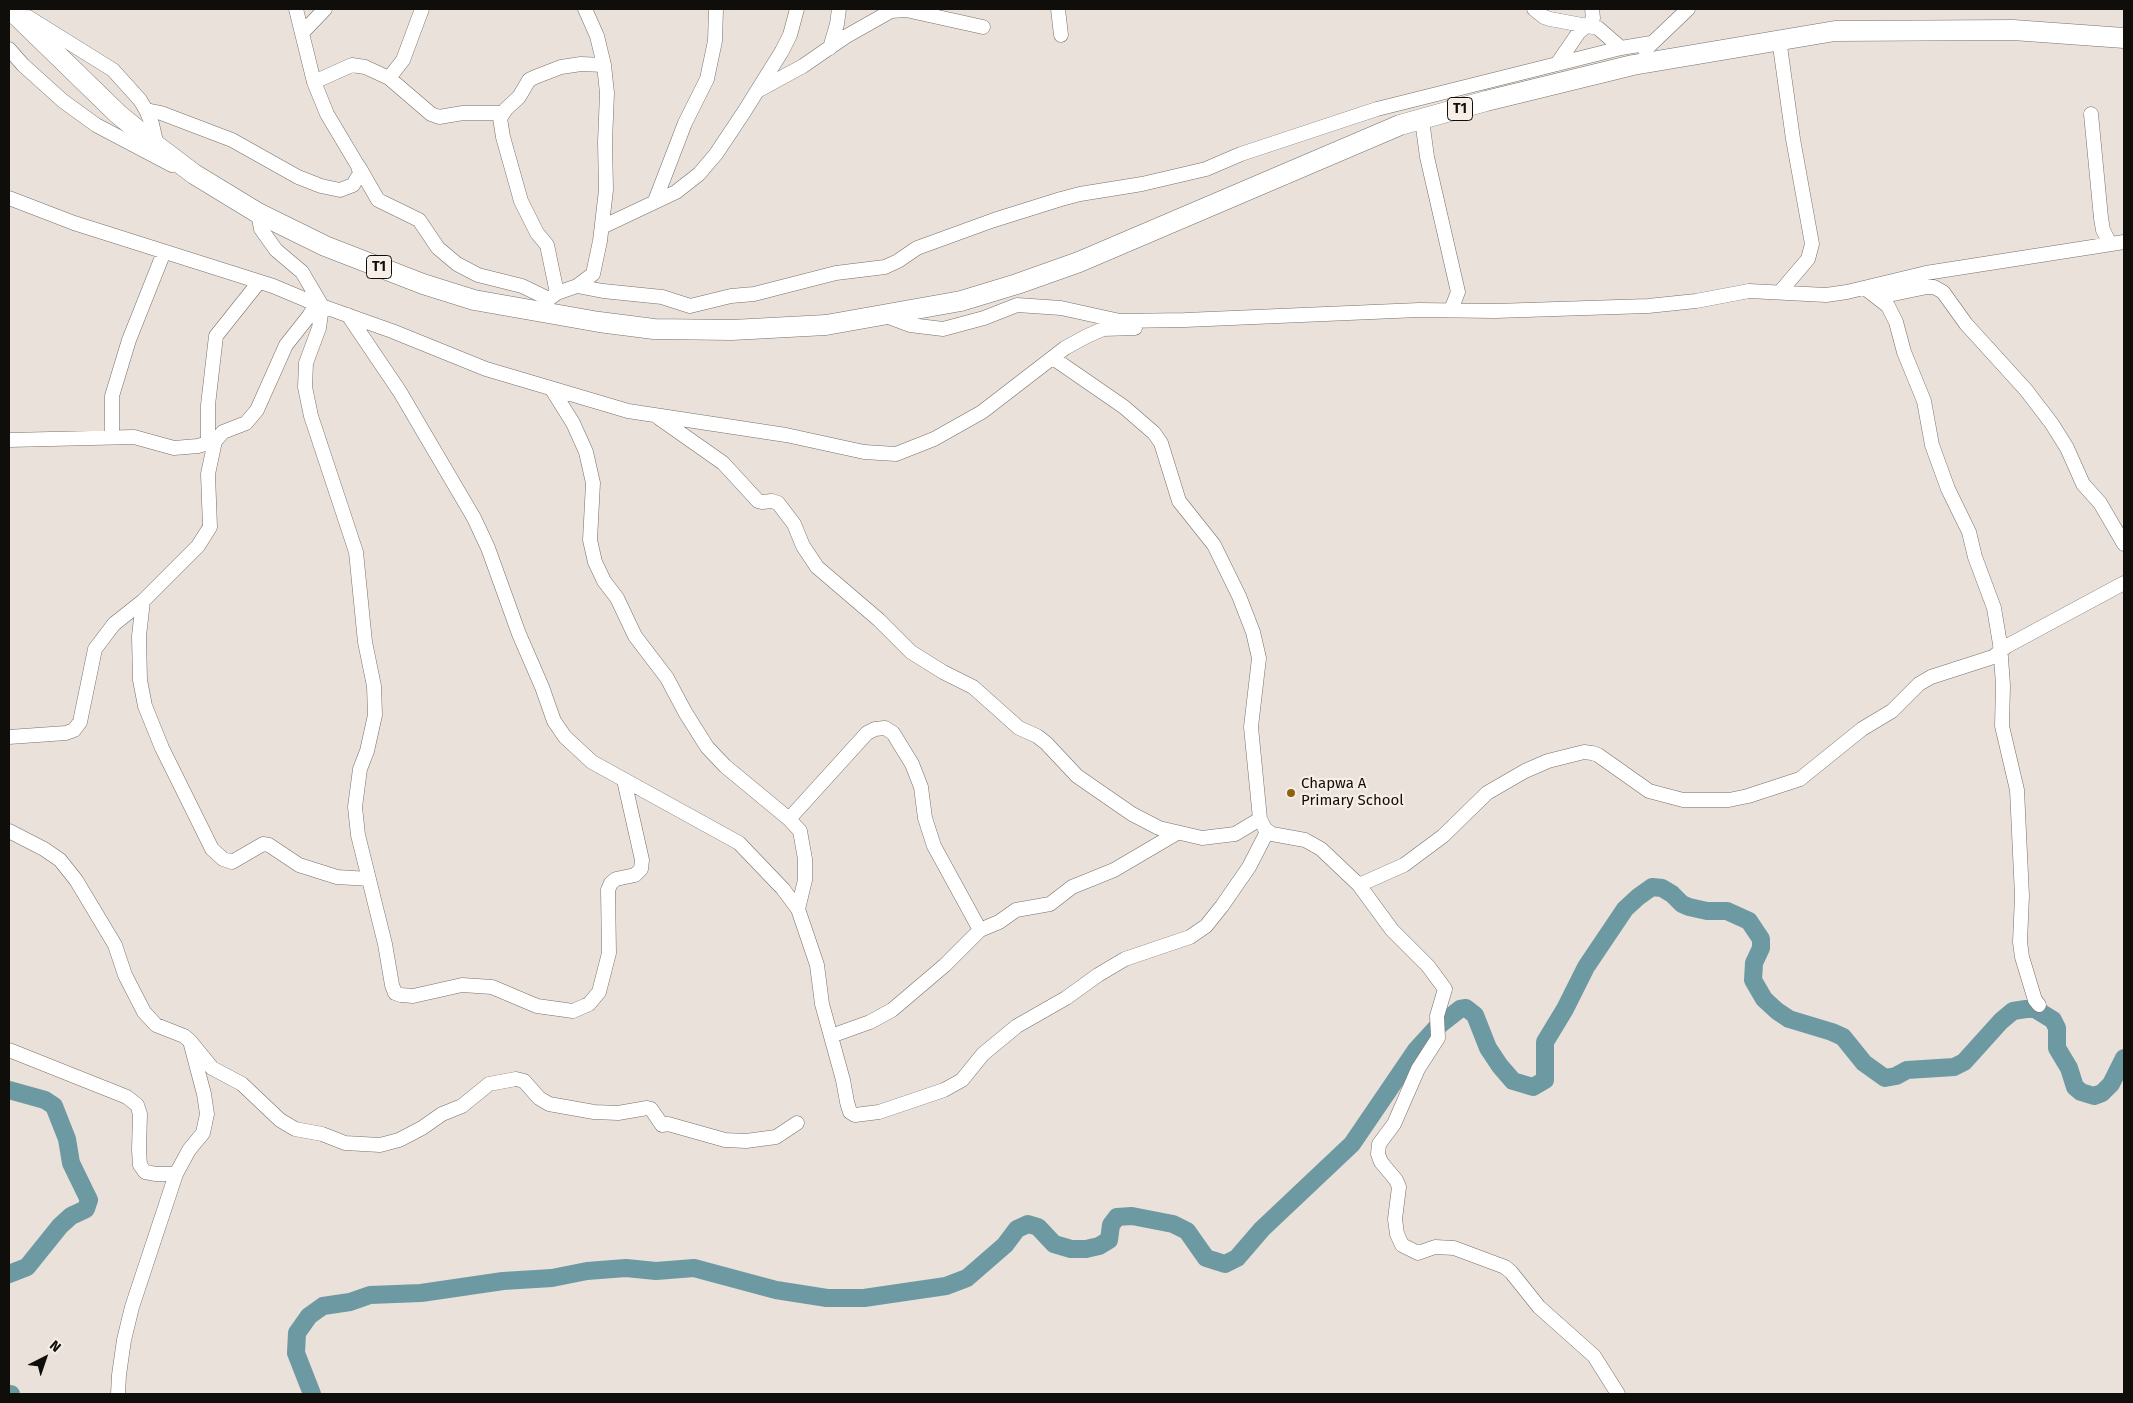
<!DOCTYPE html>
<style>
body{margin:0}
#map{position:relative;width:2133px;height:1403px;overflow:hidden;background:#e9e1da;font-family:"Fira Sans",sans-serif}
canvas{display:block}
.frame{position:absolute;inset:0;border:10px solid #100e0b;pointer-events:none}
.north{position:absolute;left:20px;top:1333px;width:50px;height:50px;-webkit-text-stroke:4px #f7eee7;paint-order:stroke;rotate:41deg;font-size:14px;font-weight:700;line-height:20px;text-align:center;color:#100e0b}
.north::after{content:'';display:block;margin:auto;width:18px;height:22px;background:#100e0b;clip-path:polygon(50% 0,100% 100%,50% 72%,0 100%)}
</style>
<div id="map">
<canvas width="2133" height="1403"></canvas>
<div class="frame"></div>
<div class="north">N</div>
</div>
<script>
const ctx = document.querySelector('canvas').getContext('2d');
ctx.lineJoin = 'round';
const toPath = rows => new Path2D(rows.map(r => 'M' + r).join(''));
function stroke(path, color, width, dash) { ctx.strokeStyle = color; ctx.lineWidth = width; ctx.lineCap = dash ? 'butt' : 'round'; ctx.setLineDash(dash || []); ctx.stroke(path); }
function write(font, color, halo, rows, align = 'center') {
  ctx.font = font + ' "Fira Sans",sans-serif'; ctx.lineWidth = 4.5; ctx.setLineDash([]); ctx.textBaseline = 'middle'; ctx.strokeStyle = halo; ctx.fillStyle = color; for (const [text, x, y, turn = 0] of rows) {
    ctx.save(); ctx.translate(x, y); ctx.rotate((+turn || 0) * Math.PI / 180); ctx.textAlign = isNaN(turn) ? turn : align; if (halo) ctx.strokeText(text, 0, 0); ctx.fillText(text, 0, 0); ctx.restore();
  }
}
stroke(toPath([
 [9,1090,45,1100,54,1106,67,1139,71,1163,89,1200,86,1209,71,1216,60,1226,27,1267,9,1274],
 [9,1394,11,1394],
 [312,1394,296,1353,297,1333,309,1316,323,1306,350,1302,370,1295,421,1293,503,1281,552,1278,587,1271,626,1268,656,1271,694,1268,776,1290,827,1298,864,1298,946,1286,967,1278,1005,1245,1017,1229,1028,1224,1038,1227,1054,1244,1071,1249,1086,1249,1099,1246,1109,1240,1111,1225,1117,1217,1132,1216,1173,1224,1187,1231,1206,1258,1225,1264,1237,1258,1262,1229,1352,1144,1416,1050,1437,1027,1460,1009,1466,1008,1475,1015,1488,1048,1500,1066,1513,1081,1533,1087,1545,1080,1545,1042,1565,1009,1586,967,1625,909,1638,897,1652,887,1662,888,1672,894,1682,904,1689,907,1707,911,1727,911,1749,921,1761,939,1761,948,1754,963,1753,980,1764,999,1777,1011,1789,1019,1832,1032,1843,1037,1864,1063,1885,1078,1896,1076,1907,1070,1954,1067,1964,1062,2001,1021,2013,1011,2026,1009,2035,1009,2053,1020,2057,1028,2057,1048,2069,1068,2075,1087,2081,1092,2094,1096,2102,1093,2111,1084,2124,1058]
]), '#6c99a2', 18);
const minor = toPath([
 [1058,9,1061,35],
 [1534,9,1544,17,1550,19,1598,28,1621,48],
 [28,17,113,70,140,100,146,110,152,124,157,146],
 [303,32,325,9],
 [1779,39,1793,139,1812,244,1808,259,1780,292],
 [830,48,837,24,839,9],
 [9,49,23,65,63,101,96,125,172,165],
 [1645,50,1688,9],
 [1557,64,1579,32,1591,22,1593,18,1592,9],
 [389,78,403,60,422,9],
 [314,82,352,65,365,67,389,78,431,114,439,117,463,113,502,113],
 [759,90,803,66,845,37,891,11,906,10,983,27],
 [146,110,161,113,232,140,298,177,321,186,340,190,353,185,360,173,358,166,327,114,314,82,296,9],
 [2091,114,2101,218,2103,230,2110,244],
 [1422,120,1427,157,1458,292,1451,310],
 [359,167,378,200,419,220,438,248,457,264,478,275,522,286,549,299],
 [9,198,74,223,273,286,316,304,392,331,486,369,547,387,628,411,786,435,864,452,896,454,934,439,982,412,1065,348,1087,336,1103,329,1135,328],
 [655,201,685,123,707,79,715,41,716,9],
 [258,213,261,229,276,250,302,272,322,306,319,328,306,363,305,387,311,416,356,552,365,642,374,686,375,715,367,751,360,769,355,807,358,835,385,944,392,985,395,993,401,995,413,996,462,985,492,987,537,1006,573,1011,589,1004,599,992,609,953,608,890,611,883,616,879,635,875,641,869,642,860,624,780],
 [602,227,676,192,699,174,716,154,744,112,782,51,790,35,797,9],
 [577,286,603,291,662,297,690,306,731,296,754,294,836,273,885,267,898,261,917,248,994,220,1061,199,1080,194,1142,184,1206,169,1241,154,1377,109,1621,48,1651,43],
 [1866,289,1888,306,1896,322,1904,352,1924,401,1932,445,1948,489,1969,532,1975,557,1994,608,2000,644,2003,685,2002,726,2017,790,2022,896,2020,942,2022,957,2035,1000,2039,1005],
 [557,293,547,245,537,233,521,201,503,137,500,118,506,109,519,97,529,80,535,77,561,67,581,64,604,65],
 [1879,297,1927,287,1934,287,1943,292,1966,324,2026,390,2052,424,2067,448,2083,484,2100,503,2124,544],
 [538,313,549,299,557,293,577,286,593,274,600,241,606,190,605,142,607,93,604,65,597,36,585,9],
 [348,315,400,392,474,518,488,548,519,634,542,687,554,721,565,737,592,762,739,843,783,889,798,909,817,965,822,1004,843,1080,847,1102,850,1112,855,1115,879,1112,944,1090,962,1080,983,1054,1017,1026,1066,998,1098,975,1125,959,1190,937,1206,926,1222,906,1249,867,1267,832],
 [886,316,910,325,943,329,984,318,1017,305,1061,308,1120,321,1185,320,1419,310,1495,311,1648,306,1696,301,1749,291,1826,295,1847,292,1926,273,2124,242],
 [1053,358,1124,407,1154,433,1161,443,1179,501,1214,545,1239,596,1253,632,1259,658,1251,727,1260,819,1265,829,1272,834,1305,840,1321,849,1359,885,1392,930,1428,966,1445,989,1437,1016,1438,1038,1418,1069,1394,1124,1379,1144,1378,1154,1381,1162,1396,1180,1399,1187,1395,1219,1397,1234,1402,1245,1418,1253,1435,1247,1454,1248,1505,1267,1511,1272,1539,1307,1594,1356,1618,1394],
 [551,388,573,423,586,452,593,483,590,540,595,562,604,581,617,598,635,636,667,678,685,712,707,747,725,766,789,819,800,831,805,859,805,880,798,909],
 [659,418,723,463,758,501,762,502,772,501,778,503,794,524,803,546,817,567,879,620,911,652,943,672,973,687,1019,728,1037,736,1046,743,1077,776,1132,814,1159,828,1202,838,1235,834,1260,819],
 [112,437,112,396,129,340,164,252],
 [9,440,134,437,174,448,198,446,215,441],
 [208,443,208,405,216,336,259,282],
 [143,601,139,636,140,680,145,706,162,748,212,849,223,859,232,862,263,844,269,845,299,865,337,877,369,879],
 [9,737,66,733,74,730,80,722,95,649,114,624,143,601,198,546,210,527,208,474,215,441,223,432,246,423,257,410,286,345,309,316,316,304],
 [789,819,867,733,875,729,885,728,893,733,912,764,921,787,925,818,934,846,980,930],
 [9,831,44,849,60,860,76,880,115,945,125,975,144,1012,156,1025,184,1036,190,1041,204,1094,207,1114,203,1133,189,1150,176,1174,132,1307,124,1340,119,1375,118,1394],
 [1359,885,1404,865,1443,836,1487,793,1525,771,1548,761,1584,752,1592,753,1598,755,1649,791,1683,800,1729,800,1748,796,1800,779,1862,729,1892,711,1919,684,1931,677,1993,657,2007,646,2124,583],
 [831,1036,870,1022,892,1010,945,965,980,930,999,922,1016,910,1050,904,1072,887,1114,870,1177,833],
 [190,1041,212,1068,242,1084,280,1120,295,1129,322,1134,345,1143,380,1145,399,1140,422,1128,442,1114,462,1106,489,1084,516,1079,524,1081,539,1098,549,1104,594,1112,618,1113,647,1108,651,1109,662,1125,668,1124,725,1140,746,1141,776,1137,797,1123],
 [9,1050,127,1097,137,1105,140,1114,139,1150,140,1165,145,1172,156,1174,176,1174]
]);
const highway = toPath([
 [10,9,118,114,157,146,194,174,258,213,325,246,423,284,474,300,599,322,654,329,732,330,826,325,961,301,1017,284,1079,262,1400,125,1486,101,1633,65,1835,31,2013,30,2124,38]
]);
stroke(minor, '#77706a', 15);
stroke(highway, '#77706a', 21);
stroke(minor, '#fff', 14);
stroke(highway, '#fff', 20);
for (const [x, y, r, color] of [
 [1291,793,5,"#91620e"]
]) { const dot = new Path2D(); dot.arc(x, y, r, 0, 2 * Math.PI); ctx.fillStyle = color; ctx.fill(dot); stroke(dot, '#f7eee7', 2); }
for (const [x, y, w] of [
 [1460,109,25],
 [379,267,25]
]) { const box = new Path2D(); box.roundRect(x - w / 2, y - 11.5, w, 23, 4); ctx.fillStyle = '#f7eee7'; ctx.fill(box); stroke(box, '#100e0b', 1); }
write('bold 14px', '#100e0b', null, [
 ["T1",1460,109],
 ["T1",379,267]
]);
write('15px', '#100e0b', '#f7eee7', [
 ["Chapwa A",1301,784],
 ["Primary School",1301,801]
], 'left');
</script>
